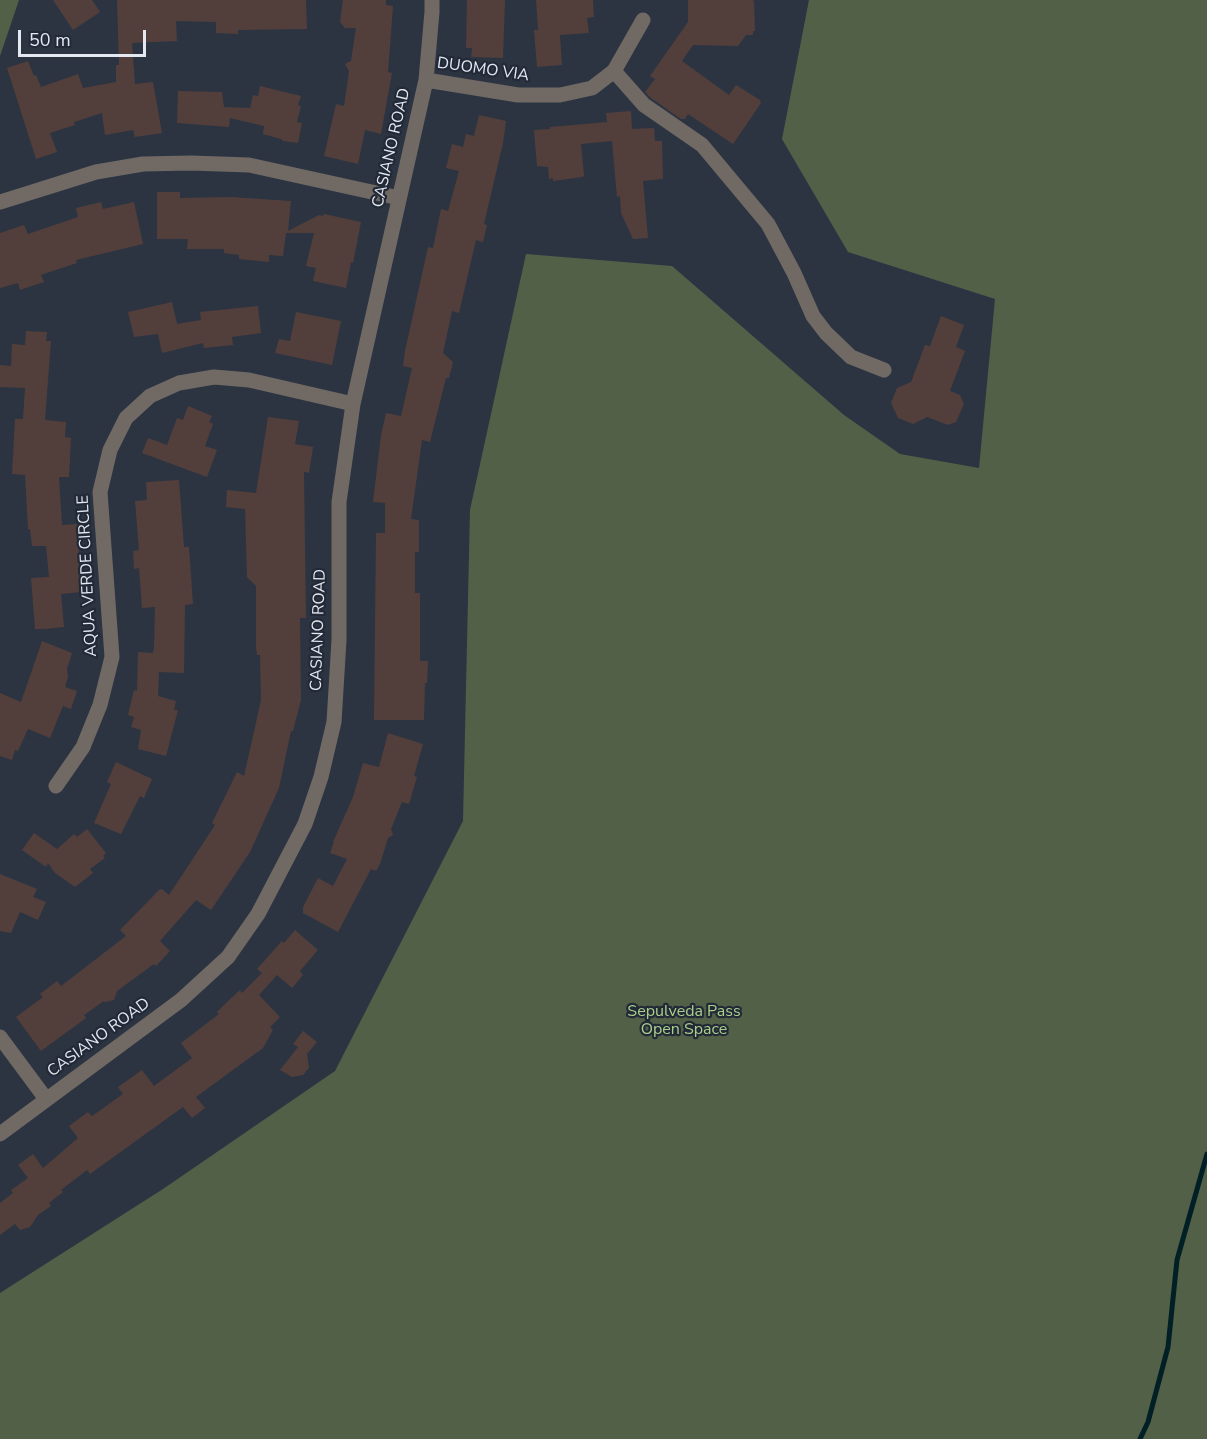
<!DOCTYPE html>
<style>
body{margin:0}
#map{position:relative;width:1207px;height:1439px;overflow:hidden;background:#2c3442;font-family:"Nunito Sans",sans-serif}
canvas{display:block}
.scale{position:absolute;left:18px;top:30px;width:128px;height:27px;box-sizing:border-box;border:3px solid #e3e8f1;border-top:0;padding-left:8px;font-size:18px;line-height:21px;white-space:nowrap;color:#e3e8f1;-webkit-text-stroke:4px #222a37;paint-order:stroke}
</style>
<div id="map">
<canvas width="1207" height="1439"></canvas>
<div class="scale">50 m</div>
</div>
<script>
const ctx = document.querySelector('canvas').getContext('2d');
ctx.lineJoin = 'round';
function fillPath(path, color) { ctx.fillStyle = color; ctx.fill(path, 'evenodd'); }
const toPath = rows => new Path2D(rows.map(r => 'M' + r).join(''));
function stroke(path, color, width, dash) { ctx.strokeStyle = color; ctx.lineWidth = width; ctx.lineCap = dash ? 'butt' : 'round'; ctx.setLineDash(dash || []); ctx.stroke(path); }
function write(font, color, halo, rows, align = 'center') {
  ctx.font = font + ' "Nunito Sans",sans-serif'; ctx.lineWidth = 4.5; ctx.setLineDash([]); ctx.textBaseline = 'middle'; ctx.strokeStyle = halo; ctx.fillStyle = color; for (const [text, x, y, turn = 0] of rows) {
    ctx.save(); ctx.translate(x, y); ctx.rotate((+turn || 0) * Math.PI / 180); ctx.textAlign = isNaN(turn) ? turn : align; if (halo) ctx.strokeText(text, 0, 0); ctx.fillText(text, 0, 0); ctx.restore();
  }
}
fillPath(toPath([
 [0,0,19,0,0,56],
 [809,0,1207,0,1207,1439,0,1439,0,1293,163,1189,335,1071,463,821,470,510,526,254,672,266,844,415,900,454,979,468,995,299,848,252,782,139]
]), '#536048');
stroke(toPath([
 [1140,1439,1148,1422,1168,1347,1177,1260,1207,1154]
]), '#002025', 5);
fillPath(toPath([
 [53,0,92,0,100,12,73,30],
 [117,0,306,0,307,29,238,30,238,34,216,33,216,22,176,21,177,41,132,43,135,84,153,82,162,133,135,137,133,130,105,135,102,113,74,122,75,125,50,133,57,152,36,159,7,68,28,61,34,76,36,75,41,87,78,74,83,88,116,82,116,65,119,65],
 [343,0,386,0,386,5,393,6,388,72,392,73,381,134,365,130,358,164,324,156,336,104,344,106,349,71,345,64,351,61,356,28,345,28,340,22],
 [467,0,505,0,503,58,471,57,472,48,466,48],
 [536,0,593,0,594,17,587,18,589,33,560,35,562,65,537,67,534,30,538,30],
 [688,0,753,0,754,2,755,31,753,31,753,35,746,35,738,46,693,45,682,61,729,95,736,85,760,100,761,103,733,144,688,114,685,119,681,119,651,98,645,92,655,79,650,76,688,22],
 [260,86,301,96,298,105,301,106,297,122,302,123,298,143,283,141,281,139,263,134,264,126,230,118,229,127,177,123,178,91,222,92,224,107,250,108,253,95,258,96],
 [631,111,632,129,654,128,655,141,662,141,663,179,643,181,648,238,633,239,621,213,620,196,617,197,612,141,581,144,584,176,582,177,553,181,553,178,549,179,548,167,537,166,534,130,550,129,550,127,607,122,606,113],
 [479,115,506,121,503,143,484,224,487,225,483,242,476,240,459,313,452,311,443,353,453,362,449,378,446,378,430,442,422,440,411,519,419,520,419,552,415,552,415,593,420,593,420,661,428,661,427,683,425,683,424,720,374,720,376,533,385,533,385,503,373,502,381,435,386,413,401,416,412,368,403,366,405,351,428,247,433,248,441,209,448,211,459,171,446,168,452,144,463,147,466,134,474,136],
 [157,192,180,192,180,198,231,197,291,201,288,231,319,215,323,216,324,214,361,222,353,263,351,262,346,288,313,281,316,268,306,266,314,233,286,233,283,256,269,255,269,262,239,259,239,255,224,253,224,249,187,249,188,239,157,239],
 [101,202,103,209,134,202,143,244,76,260,77,263,41,275,44,282,20,290,18,283,0,288,0,233,24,225,28,234,78,217,76,208],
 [172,302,177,324,201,320,200,312,258,306,261,333,232,337,233,345,204,348,203,343,162,353,158,334,134,337,128,312],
 [296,312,341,321,332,365,275,353,279,339,290,341],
 [941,316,964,325,956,347,965,351,950,391,960,395,964,404,956,422,948,425,927,417,913,424,898,418,891,403,897,388,911,382,925,345,930,346],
 [26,331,47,332,46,341,51,341,45,420,66,422,65,437,71,438,69,477,59,477,62,525,77,524,81,592,61,594,64,627,45,629,35,629,31,578,49,577,46,546,32,546,30,529,28,529,25,475,12,474,15,419,23,419,25,388,0,387,0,365,11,366,12,344,25,345],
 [188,406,212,416,209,422,213,424,205,446,217,450,207,477,142,453,148,438,167,445,177,418,183,420],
 [268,417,299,421,295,444,313,447,309,473,304,472,306,618,300,618,301,700,293,731,291,731,279,788,250,852,211,910,196,900,160,941,170,951,156,966,154,964,117,991,114,1000,105,1002,104,1001,84,1015,86,1018,41,1051,16,1017,43,997,40,994,57,981,61,986,126,936,120,930,159,890,162,889,169,895,215,825,212,823,237,772,244,776,261,700,260,655,257,655,256,647,256,586,247,577,245,509,226,507,227,490,256,493],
 [179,480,184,547,189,547,193,604,185,605,184,673,159,672,158,696,176,701,174,710,178,710,166,756,138,749,141,730,131,727,134,717,128,715,134,690,137,691,138,652,153,653,154,648,155,607,142,608,139,568,134,569,133,551,139,550,135,501,147,500,146,482],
 [42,641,72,653,67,669,68,677,65,687,77,691,71,709,63,706,50,738,28,729,18,751,15,750,12,760,0,756,0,693,21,702],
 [388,733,423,744,414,776,417,777,409,804,402,802,391,829,393,835,388,838,380,864,376,871,371,869,338,932,303,913,303,907,318,878,333,886,347,859,330,853,334,842,333,842,353,797,363,763,379,767],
 [116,762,152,779,144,798,140,796,121,834,94,823,111,784,107,782],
 [87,829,106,853,103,856,105,858,90,869,93,873,75,887,55,873,48,863,46,867,22,850,34,833,57,849,74,834,77,837],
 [0,874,37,889,33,897,46,902,38,920,20,912,11,933,0,931],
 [295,930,318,950,300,971,303,975,292,988,277,975,259,995,280,1017,270,1027,273,1030,263,1048,196,1097,205,1108,192,1118,183,1107,90,1174,87,1170,61,1190,63,1192,49,1203,51,1206,38,1215,30,1227,20,1230,15,1224,0,1235,0,1203,13,1193,11,1190,28,1178,18,1165,33,1154,43,1168,78,1138,69,1126,88,1112,92,1116,123,1094,118,1087,142,1070,154,1086,192,1058,181,1043,219,1014,217,1012,228,1001,240,990,242,993,262,973,257,969,282,941,284,943],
 [303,1031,317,1042,307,1054,309,1068,303,1075,292,1077,280,1070,298,1047,293,1044]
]), '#523f3b');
stroke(toPath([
 [614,71,644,105,702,145,768,224,794,273,813,316,826,333,851,357,884,370],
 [426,80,518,95,560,95,592,88,614,71,643,20],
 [0,202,96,172,143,164,191,163,249,165,399,198],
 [56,786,83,747,100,705,112,657,100,492,110,450,126,418,150,396,179,383,214,377,249,380,353,404],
 [0,1037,46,1099],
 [0,1134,181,1000,228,957,258,914,305,824,321,777,334,722,339,640,339,502,353,404,426,80,432,12,432,0]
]), '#716a64', 15);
write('16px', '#e3e8f1', '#222a37', [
 ["DUOMO VIA",483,70,8],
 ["CASIANO ROAD",392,148,-77],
 ["AQUA VERDE CIRCLE",88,576,-93],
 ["CASIANO ROAD",319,630,-88],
 ["CASIANO ROAD",99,1038,-36]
]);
write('16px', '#abcf8b', '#222a37', [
 ["Sepulveda Pass",684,1012],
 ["Open Space",684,1030]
]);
</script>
